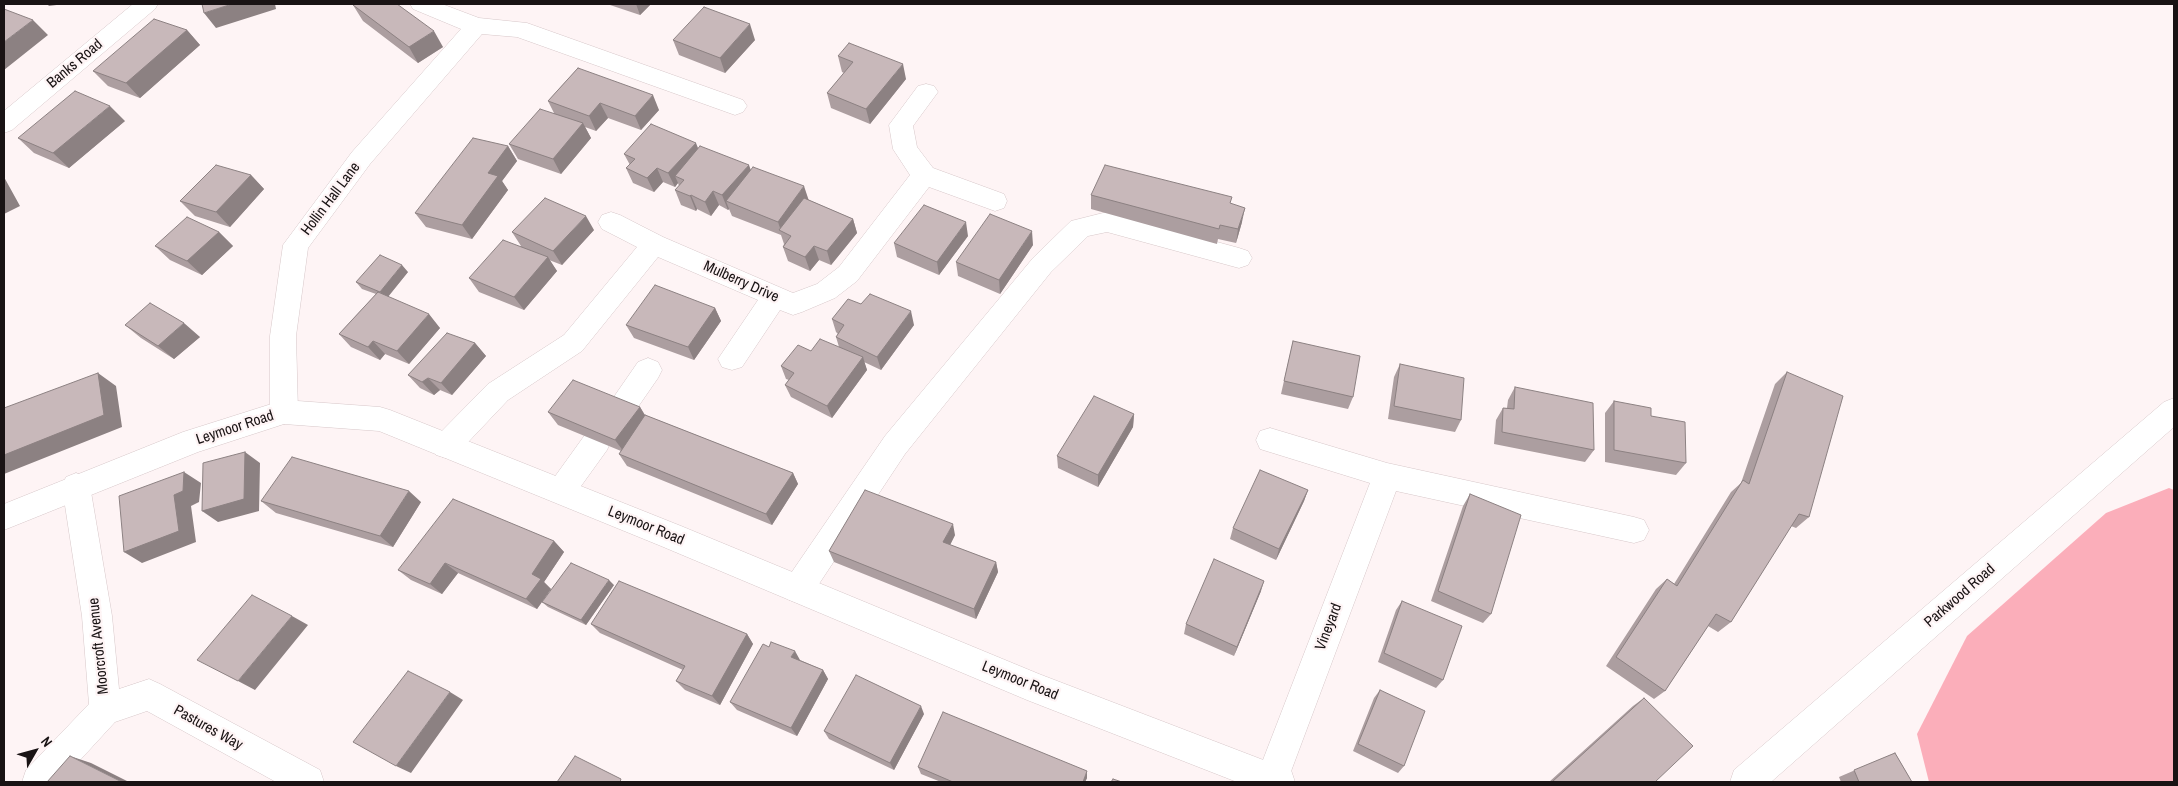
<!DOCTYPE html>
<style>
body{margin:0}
#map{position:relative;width:2178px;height:786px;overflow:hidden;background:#fef4f5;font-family:"Archivo Narrow",sans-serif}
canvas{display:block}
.frame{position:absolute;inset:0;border:5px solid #191314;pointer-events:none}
.north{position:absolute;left:10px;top:726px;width:50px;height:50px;-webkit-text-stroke:4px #fef4f5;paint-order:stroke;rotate:52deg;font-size:14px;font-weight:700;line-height:20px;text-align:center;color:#191314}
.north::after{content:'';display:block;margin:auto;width:18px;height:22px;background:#191314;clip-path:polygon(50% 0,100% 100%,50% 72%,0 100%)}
</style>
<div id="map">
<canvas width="2178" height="786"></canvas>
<div class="frame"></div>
<div class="north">N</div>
</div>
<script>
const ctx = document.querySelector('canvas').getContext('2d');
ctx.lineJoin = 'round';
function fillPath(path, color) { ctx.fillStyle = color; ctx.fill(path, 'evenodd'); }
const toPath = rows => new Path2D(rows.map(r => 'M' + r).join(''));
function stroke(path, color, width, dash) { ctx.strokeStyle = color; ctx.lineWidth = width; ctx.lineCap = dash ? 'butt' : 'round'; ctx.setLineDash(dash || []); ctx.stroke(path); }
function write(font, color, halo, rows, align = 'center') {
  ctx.font = font + ' "Archivo Narrow",sans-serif'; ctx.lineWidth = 4.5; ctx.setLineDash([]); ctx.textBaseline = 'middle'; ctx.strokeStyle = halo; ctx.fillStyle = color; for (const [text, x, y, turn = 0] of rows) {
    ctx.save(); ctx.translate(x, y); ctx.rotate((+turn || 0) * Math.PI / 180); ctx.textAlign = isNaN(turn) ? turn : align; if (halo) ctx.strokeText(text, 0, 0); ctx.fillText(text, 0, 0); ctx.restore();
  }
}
fillPath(toPath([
 [2169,488,2174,490,2174,782,1929,782,1917,734,1967,636,2106,513]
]), '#fbaeba');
const street = toPath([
 [133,4,158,4,155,9,12,130,4,133,4,111,133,4],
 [410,4,442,4,479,18,527,23,743,100,747,106,743,112,735,115,517,37,482,34,370,164,308,248,296,336,298,412,294,420,284,424,274,420,270,412,270,336,283,245,352,152,461,29,413,9,410,4],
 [926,84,934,86,938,92,913,126,917,147,933,168,1004,194,1007,201,1004,208,995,211,929,187,857,281,835,298,802,312,793,315,780,310,742,367,732,370,722,367,718,359,758,300,658,257,582,351,508,400,456,455,446,458,436,455,432,446,436,437,488,384,564,335,637,247,602,229,598,222,602,215,611,212,620,215,663,237,793,293,817,284,839,267,910,175,893,149,889,125,918,86,926,84],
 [1107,212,1239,248,1248,251,1252,258,1248,265,1239,268,1107,232,1088,236,1051,272,905,454,809,599,798,603,787,599,783,589,787,579,885,436,1033,258,1071,221,1107,212],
 [648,358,658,362,662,370,658,378,631,417,621,421,611,417,607,409,611,401,638,362,648,358],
 [2174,398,2174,427,1771,782,1730,782,1734,770,2164,402,2174,398],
 [1270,428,1387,463,1634,517,1644,520,1649,530,1644,540,1634,543,1396,491,1287,782,1257,782,1256,778,1370,483,1260,449,1256,440,1260,431,1270,428],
 [597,429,607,432,611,441,607,450,571,500,561,504,551,500,547,491,551,482,587,432,597,429],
 [76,473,86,477,90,486,112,616,119,689,149,679,160,684,320,770,324,782,276,782,147,711,115,722,60,782,22,782,26,770,89,704,82,616,62,486,66,477,76,473]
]);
const secondary = toPath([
 [284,400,380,407,390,410,681,526,1039,674,1279,766,1291,770,1295,782,1237,782,1027,700,661,546,379,431,284,424,198,452,4,530,4,504,183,432,284,400]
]);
stroke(street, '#d7c7c9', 1);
stroke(secondary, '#d7c7c9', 1);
fillPath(street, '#fff');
fillPath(secondary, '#fff');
fillPath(toPath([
 [607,4,651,4,640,15],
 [353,5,443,47,418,63,363,21],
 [187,30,200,45,140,98,108,86,93,71],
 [673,40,755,40,725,73,679,55],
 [838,56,906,79,870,124,831,108,827,93,844,73,842,72],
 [578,68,659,110,641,130,608,118,596,131,585,127,591,138,561,174,518,159,509,144,554,113,548,101],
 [125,121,69,168,34,153,18,138],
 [508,146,517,161,502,181,508,190,472,239,426,227,415,213],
 [698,148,751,170,809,200,853,219,857,233,831,265,819,260,810,271,788,261,783,247,784,244,781,235,732,216,729,209,728,210,719,205,711,216,697,209,696,211,681,205,675,190,679,186,678,183,675,187,663,182,654,192,633,183,626,168,630,165,624,154],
 [251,175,264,189,230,227,195,216,180,201],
 [1091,195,1231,204,1242,222,1236,243,1218,239,1217,244,1091,209],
 [594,230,562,265,549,260,557,271,524,310,479,292,469,278,521,246,512,232],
 [219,232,233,246,202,275,170,260,155,246],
 [968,236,939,275,897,257,894,243],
 [1033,245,1000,294,958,276,956,262],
 [408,272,388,297,440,328,409,364,385,354,380,360,351,347,339,334,376,294,362,289,356,282],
 [861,304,914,325,881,370,864,362,867,370,832,418,791,397,785,385,789,380,786,379,781,366,811,351,839,347,836,337,838,334,836,332,832,319],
 [715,308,721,321,694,360,634,338,626,325],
 [125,325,200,337,174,359,141,338],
 [1293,341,1353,397,1348,409,1281,394],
 [475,343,486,356,452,395,440,390,434,395,420,388,408,375],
 [1400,364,1461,420,1455,432,1388,419,1394,377],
 [1787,372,1809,517,1796,528,1791,526,1731,622,1718,632,1708,626,1665,691,1654,699,1606,666,1656,589,1667,579,1674,584,1731,492,1741,483,1775,384],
 [1515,387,1594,450,1585,462,1494,444,1496,420,1503,408,1507,408,1508,400],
 [1614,401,1651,416,1686,463,1676,475,1605,462,1605,413],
 [640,407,645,415,793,473,798,484,772,525,627,466,619,454,621,451,558,425,548,412],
 [1134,414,1133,427,1098,487,1058,468,1057,456],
 [1308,490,1304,501,1276,560,1230,539,1233,528],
 [1470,494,1491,614,1483,623,1431,601,1463,506],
 [261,501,421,502,393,547,276,513],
 [955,535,950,545,996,562,998,572,976,619,834,562,829,551],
 [554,541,564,552,544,582,551,589,537,609,458,573,442,594,411,580,398,570],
 [614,585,586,625,548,607,542,602],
 [1261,591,1234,656,1184,634,1186,624],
 [1402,601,1443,680,1436,688,1378,662,1396,610],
 [591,624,747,634,753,644,720,705,685,690,676,681,683,670,600,633],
 [800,660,823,670,828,679,797,736,737,710,730,702],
 [1380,690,1404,766,1398,773,1353,751,1374,698],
 [1644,698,1655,782,1549,782,1633,706],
 [924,714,894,770,829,739,824,731],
 [1895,753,1912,782,1841,782,1839,777],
 [918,767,1087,778,1085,782,941,782,921,774]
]), '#ac9ea0');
fillPath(toPath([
 [47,4,64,4,49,6],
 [232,4,275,4,276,9,216,28,204,13],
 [636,4,651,4,640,15],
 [33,20,48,35,4,70,4,42],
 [750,24,755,40,725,73,720,58],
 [187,30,200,45,140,98,126,83],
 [434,31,443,47,418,63,409,47],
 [903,64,906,79,870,124,866,109],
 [653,95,659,110,641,130,635,116],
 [600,103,608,118,596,131,589,116],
 [110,106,125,121,69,168,53,153],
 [583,123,591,138,561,174,553,159],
 [696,143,702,158,675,176,678,183,675,187,668,173],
 [508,146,517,161,502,181,508,190,472,239,462,225,488,173],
 [749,165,754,179,726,201,729,209,728,210,722,195],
 [657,168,663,182,654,192,647,178],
 [251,175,264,189,230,227,216,212],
 [4,177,20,206,4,214],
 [804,186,809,201,781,231,778,222],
 [713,191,719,205,711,216,705,202],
 [691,195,697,209,696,211,690,196],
 [1245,208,1242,222,1236,243,1238,229],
 [586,216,594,230,562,265,553,251],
 [853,219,857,233,831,265,827,251],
 [966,222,968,236,939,275,937,262],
 [1032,231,1033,245,1000,294,999,280],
 [219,232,233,246,202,275,187,261],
 [814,246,819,260,810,271,805,257],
 [548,257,557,271,524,310,514,297],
 [402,265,408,272,386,299,380,292],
 [715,308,721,321,694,360,688,347],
 [911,311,914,325,881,370,877,357],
 [429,314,440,328,409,364,397,351],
 [184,323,200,337,174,359,158,346],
 [373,341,385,354,380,360,368,347],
 [475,343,486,356,452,395,441,383],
 [863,357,867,370,832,418,827,406],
 [98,373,116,386,122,427,4,474,4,455],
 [428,378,440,390,434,395,422,382],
 [640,407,647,419,624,452,615,440],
 [1134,414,1133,427,1098,487,1098,475],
 [245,452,260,463,259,511,218,522,202,511],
 [184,472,201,483,199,502,191,506,196,542,142,563,124,552],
 [793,473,798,484,772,525,766,514],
 [1308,490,1304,501,1276,560,1279,549],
 [409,491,421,502,393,547,380,536],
 [953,524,955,535,946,553,943,542],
 [554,541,564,552,544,582,551,589,537,609,526,599,532,574],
 [996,562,998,572,976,619,974,609],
 [445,563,458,573,442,594,430,584],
 [609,580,614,585,586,625,581,620],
 [1264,581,1261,591,1234,656,1237,647],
 [292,616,308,625,255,690,238,681],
 [747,634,753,644,720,705,712,696],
 [795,651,800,660,797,666,791,657],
 [823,670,828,679,797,736,791,728],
 [450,692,463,700,411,773,396,766],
 [921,706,924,714,894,770,890,763],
 [70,756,91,763,129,782,122,782],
 [1087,771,1087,778,1085,782,1083,782]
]), '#8c8182');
const building = toPath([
 [202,4,232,4,204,13,202,4],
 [356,4,397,4,434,31,409,47,353,5,356,4],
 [704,7,750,24,720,58,673,40,704,7],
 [4,9,33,20,4,42,4,9],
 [154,19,187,30,126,83,93,71,154,19],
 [849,43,903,64,866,109,827,93,853,62,838,56,849,43],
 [578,68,653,95,635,116,600,103,589,116,548,101,578,68],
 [75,91,110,106,53,153,18,138,75,91],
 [540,109,583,123,553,159,509,144,540,109],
 [651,124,696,143,668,173,657,168,647,178,626,168,635,159,624,154,651,124],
 [473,138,508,146,488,173,498,176,462,225,415,213,473,138],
 [700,146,749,165,722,195,713,191,705,202,691,195,690,196,675,190,684,180,675,176,700,146],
 [216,165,251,175,216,212,180,201,216,165],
 [1105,165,1232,197,1230,203,1245,208,1238,229,1220,225,1219,229,1091,195,1105,165],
 [753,167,804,186,778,222,726,201,753,167],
 [545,198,586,216,553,251,512,232,545,198],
 [804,198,853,219,827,251,814,246,805,257,783,247,791,236,779,230,804,198],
 [924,205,966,222,937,262,894,243,924,205],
 [990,214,1032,231,999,280,956,262,990,214],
 [187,217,219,232,187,261,155,246,187,217],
 [503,240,548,257,514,297,469,278,503,240],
 [380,255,402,265,380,292,356,282,380,255],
 [655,285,715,308,688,347,626,325,655,285],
 [378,292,429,314,397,351,373,341,368,347,339,334,378,292],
 [870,294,911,311,877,357,836,337,844,325,832,319,848,299,861,304,870,294],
 [150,303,184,323,158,346,125,325,150,303],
 [447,333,475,343,441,383,428,378,422,382,408,375,447,333],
 [820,339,863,357,827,406,785,385,794,373,781,366,798,345,811,351,820,339],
 [1293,341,1360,356,1353,397,1284,381,1293,341],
 [1400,364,1464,378,1461,420,1394,406,1400,364],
 [1787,372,1843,396,1809,517,1799,514,1731,622,1716,614,1665,691,1616,657,1667,579,1677,586,1743,480,1749,484,1787,372],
 [98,373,104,415,4,455,4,408,98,373],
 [573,380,640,407,615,440,548,412,573,380],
 [1515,387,1593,403,1594,450,1502,432,1503,408,1514,409,1515,387],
 [1094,396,1134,414,1098,475,1057,456,1094,396],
 [1614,401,1651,408,1651,416,1685,422,1686,463,1614,450,1614,401],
 [645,415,793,473,766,514,619,454,645,415],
 [245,452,244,499,202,511,203,463,245,452],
 [292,457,409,491,380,536,261,501,292,457],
 [1260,470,1308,490,1279,549,1233,528,1260,470],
 [184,472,183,491,174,495,179,531,124,552,119,496,184,472],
 [865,490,953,524,943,542,996,562,974,609,829,551,865,490],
 [1470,494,1521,515,1491,614,1438,591,1470,494],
 [453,499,554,541,532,574,541,579,526,599,445,563,430,584,398,570,453,499],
 [1214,559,1264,581,1237,647,1186,624,1214,559],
 [571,563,609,580,581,620,542,602,571,563],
 [619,581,747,634,712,696,676,681,685,666,591,624,619,581],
 [252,595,292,616,238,681,197,660,252,595],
 [1402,601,1462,626,1443,680,1384,653,1402,601],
 [771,642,795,651,791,657,823,670,791,728,730,702,763,644,769,647,771,642],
 [408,671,450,692,396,766,353,742,408,671],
 [856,675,921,706,890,763,824,731,856,675],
 [1380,690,1425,711,1404,766,1358,744,1380,690],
 [1644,698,1693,746,1655,782,1552,782,1644,698],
 [943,712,1087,771,1083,782,953,782,918,767,943,712],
 [1895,753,1912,782,1858,782,1859,782,1854,770,1895,753],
 [70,756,122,782,47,782,70,756],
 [575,756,621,779,620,782,557,782,575,756],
 [1113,779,1122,782,1111,782,1113,779]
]);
fillPath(building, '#c8b8ba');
stroke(building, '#8c8182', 1);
write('15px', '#191314', '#fef4f5', [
 ["Banks Road",75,64,-40],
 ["Hollin Hall Lane",331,199,-53],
 ["Mulberry Drive",741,282,24],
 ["Leymoor Road",235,428,-18],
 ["Leymoor Road",646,526,22],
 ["Parkwood Road",1960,596,-41],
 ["Vineyard",1329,627,-69],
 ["Moorcroft Avenue",99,646,-96],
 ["Leymoor Road",1020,681,22],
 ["Pastures Way",208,728,29]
]);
</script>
